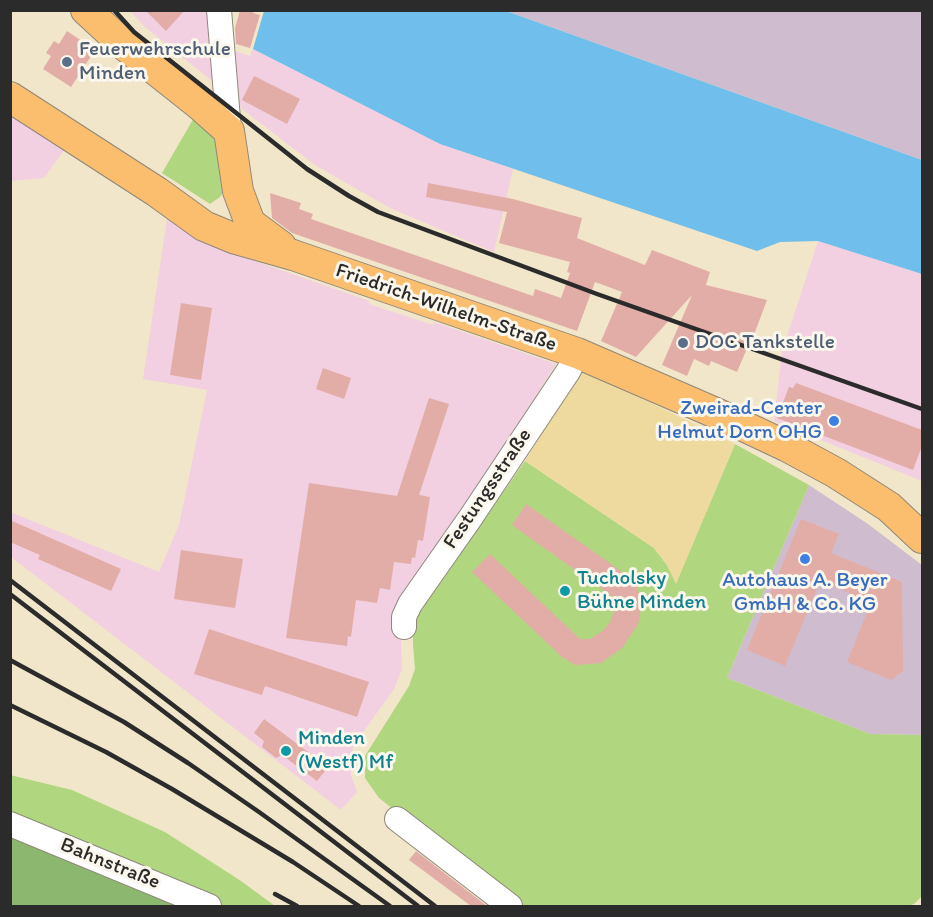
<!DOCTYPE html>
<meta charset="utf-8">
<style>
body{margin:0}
#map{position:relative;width:933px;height:917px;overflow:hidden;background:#f1e6ca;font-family:Itim,sans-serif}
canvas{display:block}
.frame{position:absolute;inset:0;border:12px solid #2b2b2b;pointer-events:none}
</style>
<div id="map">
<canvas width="933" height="917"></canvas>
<div class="frame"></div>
</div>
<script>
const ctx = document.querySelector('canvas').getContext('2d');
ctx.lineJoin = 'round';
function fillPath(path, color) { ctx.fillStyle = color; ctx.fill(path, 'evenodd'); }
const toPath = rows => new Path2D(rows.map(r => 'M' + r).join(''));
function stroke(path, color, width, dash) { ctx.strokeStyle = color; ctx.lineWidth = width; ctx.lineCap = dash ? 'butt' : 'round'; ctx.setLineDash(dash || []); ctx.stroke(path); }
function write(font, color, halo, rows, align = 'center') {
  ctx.font = font + ' Itim,sans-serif'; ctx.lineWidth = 6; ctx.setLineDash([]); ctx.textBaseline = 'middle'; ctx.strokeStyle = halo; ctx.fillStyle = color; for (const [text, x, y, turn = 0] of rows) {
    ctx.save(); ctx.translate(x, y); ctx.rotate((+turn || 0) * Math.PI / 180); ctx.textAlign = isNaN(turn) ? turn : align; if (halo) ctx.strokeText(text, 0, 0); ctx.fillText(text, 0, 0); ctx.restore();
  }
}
fillPath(toPath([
 [130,11,212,11,217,85,144,26],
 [230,49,250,56,253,49,440,144,513,169,494,252,392,209,315,165,241,108],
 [10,104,69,143,44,178,11,181],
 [168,213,255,261,369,301,369,304,433,325,434,322,556,364,400,615,402,669,394,689,353,746,351,760,351,776,357,792,341,810,11,557,10,512,159,572,179,525,207,390,143,379],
 [818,241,922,274,922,481,774,421,782,352]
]), '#f2cfe1');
fillPath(toPath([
 [506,11,922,11,922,160],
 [809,485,868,524,922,565,922,735,870,734,727,678]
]), '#cfbdcf');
fillPath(toPath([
 [195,116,218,137,226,188,220,197,210,204,162,173],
 [735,444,809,485,727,678,870,734,922,735,922,896,914,904,908,906,516,906,379,798,365,778,365,756,409,686,415,669,413,644,413,622,525,461,654,548,667,565,676,583],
 [10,775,72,790,165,832,241,881,275,906,220,906,11,814]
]), '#b0d67f');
fillPath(toPath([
 [11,835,193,906,11,906]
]), '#8cb76e');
fillPath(toPath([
 [582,369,735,444,676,584,667,565,654,548,525,461]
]), '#eeda9e');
fillPath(toPath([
 [264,11,506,11,922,160,922,274,818,241,780,242,757,251,440,144,253,49]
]), '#70beeb');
fillPath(toPath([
 [145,10,185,10,166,31],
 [240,10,254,10,253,13,260,15,250,48,236,44,235,28],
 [67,31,95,50,71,87,43,69,51,56,46,53,54,41,59,44],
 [254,76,300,99,287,124,242,100],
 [428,183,513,199,582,218,577,238,645,265,652,250,710,272,706,285,767,300,752,340,751,339,737,372,711,361,709,366,694,359,687,376,662,365,692,295,636,357,601,341,622,292,595,282,577,331,292,233,272,218,270,193,301,203,299,209,313,214,311,219,533,296,535,289,561,298,570,273,567,272,570,262,499,243,507,212,426,197],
 [181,303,212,308,201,380,170,375],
 [323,368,351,378,344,399,316,389],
 [796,383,922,430,922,446,913,470,777,418,789,387,793,388],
 [429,398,449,404,419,495,430,497,423,541,418,540,415,558,412,557,411,564,394,562,390,590,380,588,377,603,356,600,351,637,348,636,347,646,286,638,309,483,397,496],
 [526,504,628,576,637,587,642,605,638,624,622,648,601,663,575,665,562,657,472,572,490,554,580,639,590,639,604,630,610,622,616,607,613,597,512,525],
 [801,519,839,534,831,553,902,582,903,671,891,680,847,662,871,602,820,581,785,666,747,650],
 [10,520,121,569,111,591,38,559,40,555,10,542],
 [181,550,243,559,235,608,174,599],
 [209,629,369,682,357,717,265,686,262,695,194,674],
 [264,719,328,767,317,781,282,755,276,758,262,747,264,741,254,733],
 [416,851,487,906,471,906,436,880,409,860]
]), '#e3ada7');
const minor = toPath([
 [219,10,229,131],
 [404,627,404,617,410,604,471,517,569,370,577,353],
 [397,819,510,906],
 [10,824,209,906]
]);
const major = toPath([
 [86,10,124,45,201,106,229,131,238,191,250,223,281,246],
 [10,97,157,192,204,226,233,238,293,255,577,353,718,414,788,447,836,473,889,507,922,538]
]);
stroke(minor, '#8e887a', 26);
stroke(major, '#8e887a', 32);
stroke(minor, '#fff', 24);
stroke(major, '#fbbd6e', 30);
stroke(toPath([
 [114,10,134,32,307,169,349,196,378,212,597,294,922,409],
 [10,580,435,906],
 [10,594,418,906],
 [10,660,124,722,188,763,259,812,390,906],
 [10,705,106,752,172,789,293,862,359,906],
 [275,894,297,906]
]), '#2b2b2b', 4.5);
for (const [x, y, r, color] of [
 [67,62,6,"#5c6f8a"],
 [683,343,6,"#5c6f8a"],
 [834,421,6,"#3f7fe0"],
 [805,559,6,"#3f7fe0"],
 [565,591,6,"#0f9aa8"],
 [286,751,6,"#0f9aa8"]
]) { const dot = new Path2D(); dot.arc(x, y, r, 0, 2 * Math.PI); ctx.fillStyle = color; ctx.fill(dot); stroke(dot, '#fbf7ec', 2); }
write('21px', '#4e5e75', '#fbf7ec', [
 ["Feuerwehrschule",79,50],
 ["Minden",79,74],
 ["DOC Tankstelle",695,343]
], 'left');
write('21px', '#2b2b2b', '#fbf7ec', [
 ["Friedrich-Wilhelm-Straße",446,308,19],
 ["Festungsstraße",488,489,-56],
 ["Bahnstraße",110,864,22]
]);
write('21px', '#366cbe', '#fbf7ec', [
 ["Zweirad-Center",822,409],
 ["Helmut Dorn OHG",822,433],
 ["Autohaus A. Beyer",805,581,"center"],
 ["GmbH & Co. KG",805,605,"center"]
], 'right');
write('21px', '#0d838f', '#fbf7ec', [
 ["Tucholsky",577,579],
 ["Bühne Minden",577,603],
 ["Minden",298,739],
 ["(Westf) Mf",298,763]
], 'left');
</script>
